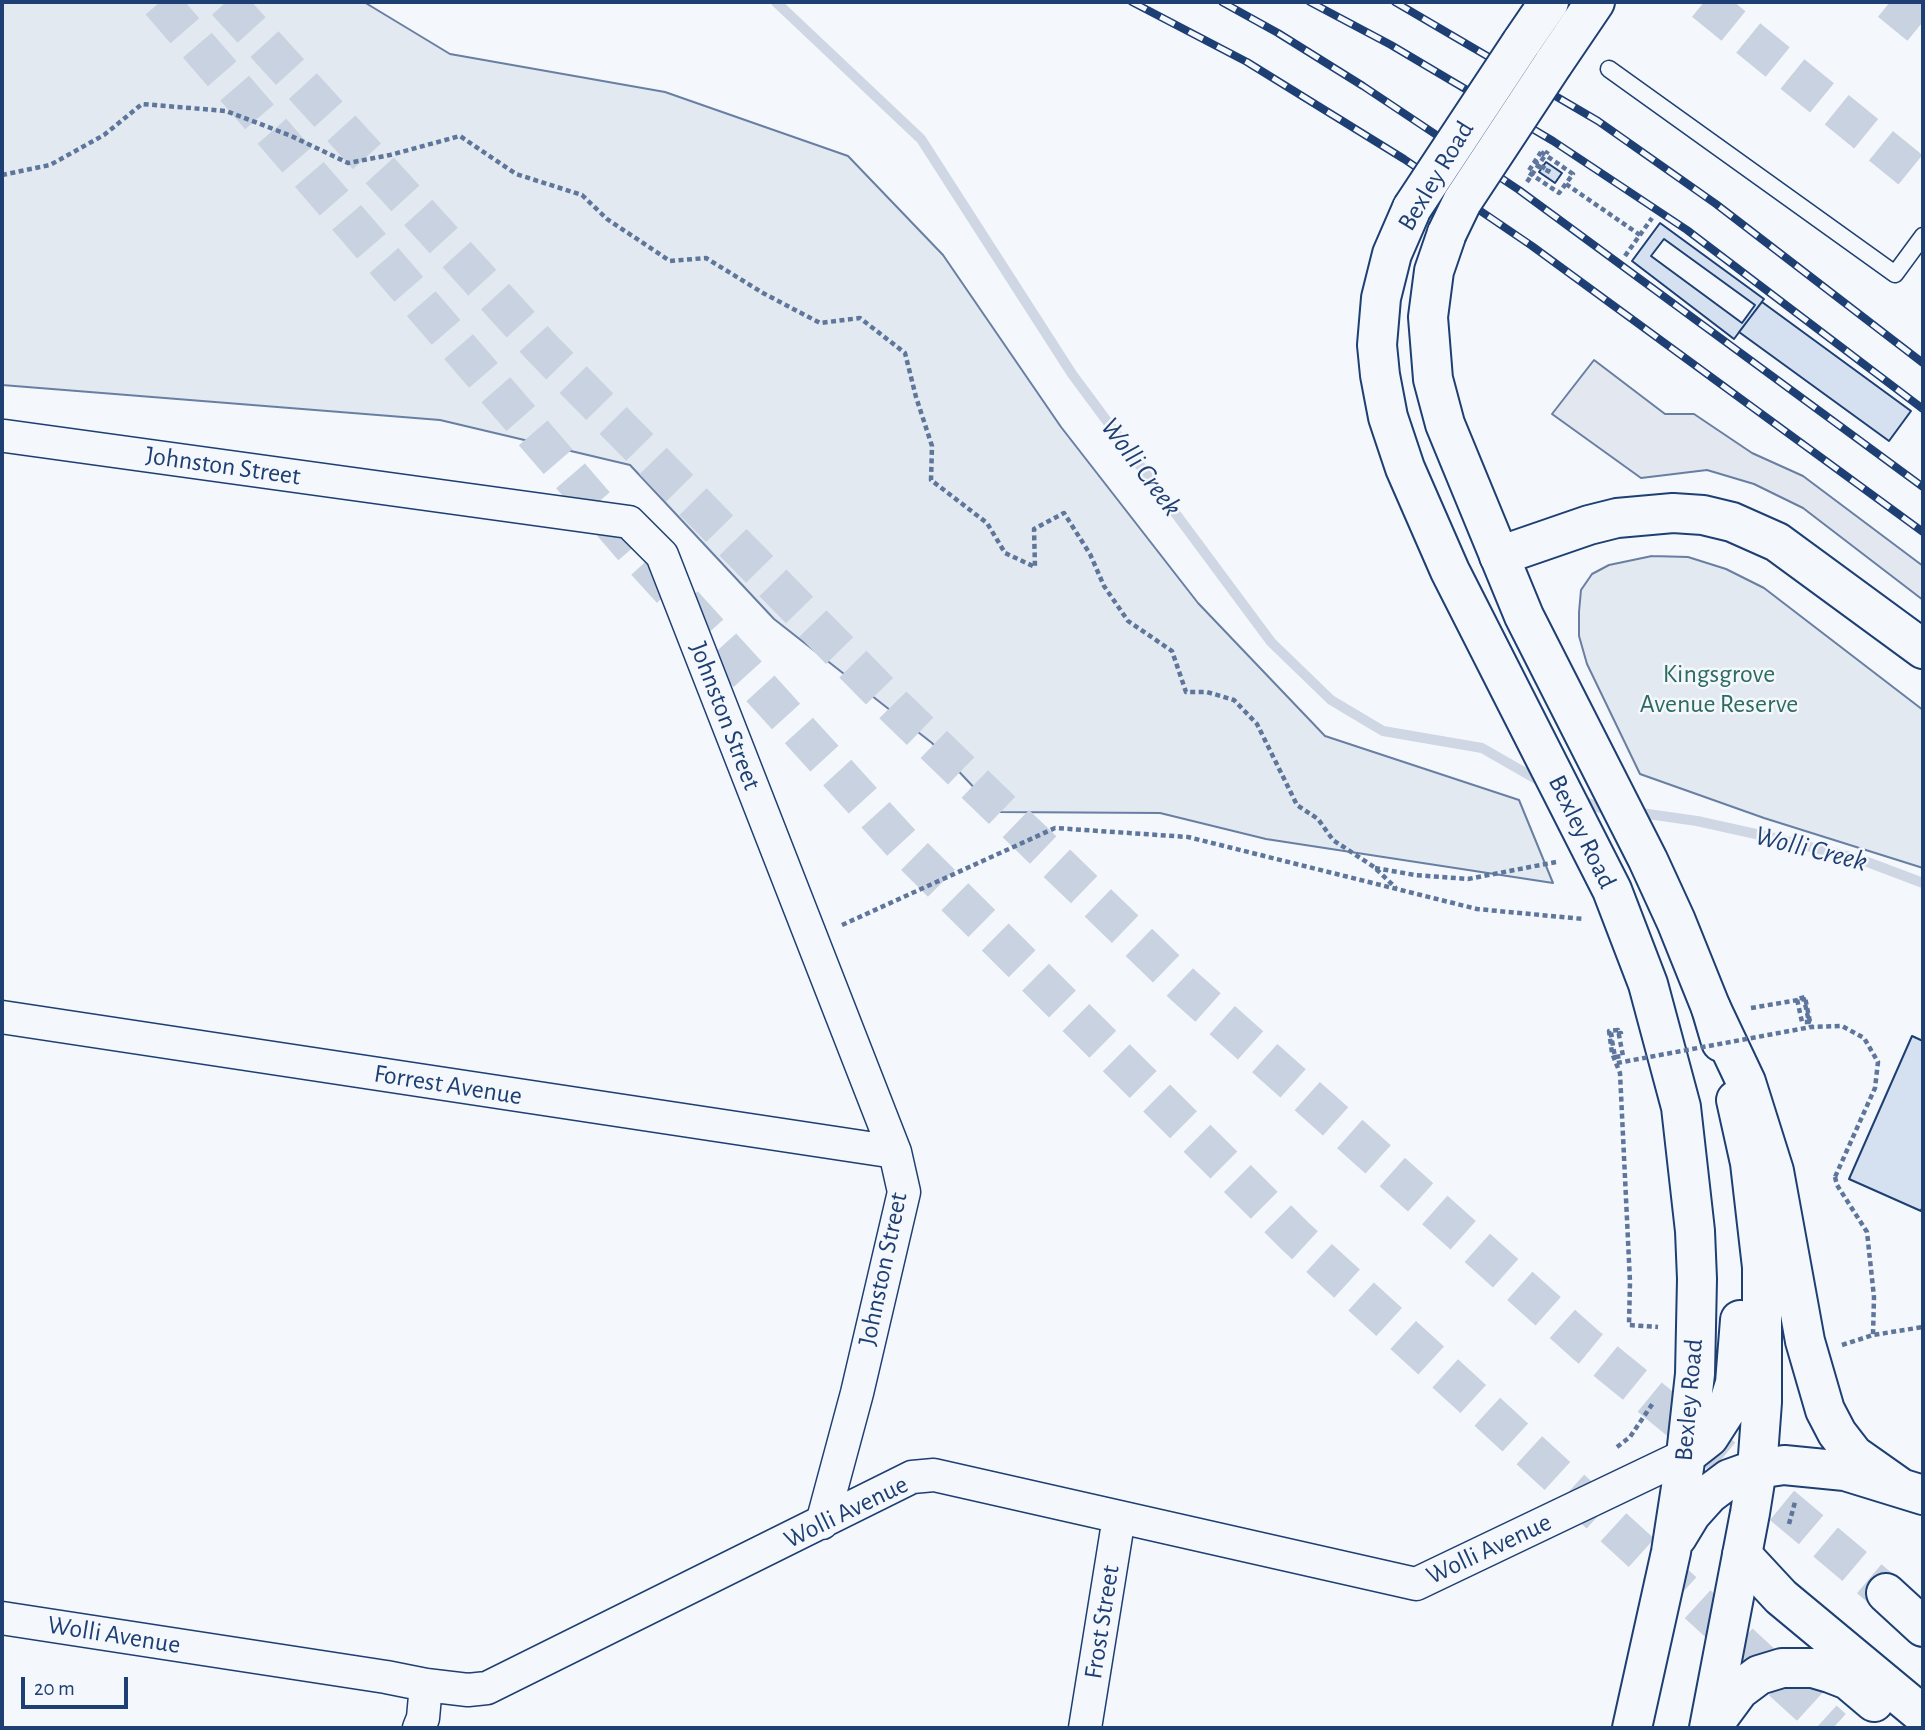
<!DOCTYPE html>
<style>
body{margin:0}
#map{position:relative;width:1925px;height:1730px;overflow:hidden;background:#f4f7fb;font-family:"Alegreya Sans",sans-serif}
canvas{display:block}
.frame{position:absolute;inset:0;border:4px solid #1d3f73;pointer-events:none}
.scale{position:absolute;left:21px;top:1677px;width:107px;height:32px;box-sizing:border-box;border:4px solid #1d3f73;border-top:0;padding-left:9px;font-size:21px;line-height:24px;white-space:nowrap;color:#1d3f73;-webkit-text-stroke:5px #f4f7fb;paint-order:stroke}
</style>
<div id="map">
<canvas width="1925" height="1730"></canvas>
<div class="frame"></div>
<div class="scale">20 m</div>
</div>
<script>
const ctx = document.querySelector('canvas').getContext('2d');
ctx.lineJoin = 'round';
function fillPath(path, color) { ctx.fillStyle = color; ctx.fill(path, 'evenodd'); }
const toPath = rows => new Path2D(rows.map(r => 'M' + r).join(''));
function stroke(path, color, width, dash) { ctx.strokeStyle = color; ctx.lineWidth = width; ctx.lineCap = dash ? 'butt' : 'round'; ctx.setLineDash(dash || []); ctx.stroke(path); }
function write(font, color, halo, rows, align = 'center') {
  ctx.font = font + ' "Alegreya Sans",sans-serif'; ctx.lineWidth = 5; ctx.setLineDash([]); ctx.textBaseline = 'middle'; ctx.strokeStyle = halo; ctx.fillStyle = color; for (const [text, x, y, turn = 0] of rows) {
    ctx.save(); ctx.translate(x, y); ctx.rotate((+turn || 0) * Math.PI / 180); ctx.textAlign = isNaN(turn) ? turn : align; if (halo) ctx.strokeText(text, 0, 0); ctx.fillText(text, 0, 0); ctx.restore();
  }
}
const green = toPath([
 [2,2,364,2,450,54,665,92,848,156,943,255,1061,427,1198,603,1325,736,1519,800,1553,883,1266,839,1160,813,997,812,932,743,774,619,630,465,440,420,2,385,2,2],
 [1652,556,1688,557,1726,569,1764,588,1923,710,1923,868,1764,818,1640,774,1587,664,1579,636,1579,612,1581,590,1592,574,1609,565,1652,556]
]);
fillPath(green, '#e3e9f0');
stroke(green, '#687fa3', 2);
const parking = toPath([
 [1594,360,1665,414,1694,414,1752,453,1803,476,1923,566,1923,600,1803,508,1754,484,1707,470,1641,478,1552,414,1594,360]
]);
fillPath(parking, '#e3e8f0');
stroke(parking, '#687fa3', 2);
stroke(toPath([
 [776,2,921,139,1072,374,1271,642,1331,700,1383,731,1482,748,1543,783],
 [1577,798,1600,808,1611,809],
 [1634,812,1697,821,1783,840,1862,860,1923,883]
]), '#cfd7e4', 10);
const building = toPath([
 [1546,162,1562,173,1555,183,1539,172,1546,162],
 [1660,223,1764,299,1734,339,1632,261,1660,223],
 [1664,239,1755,305,1742,323,1651,256,1664,239],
 [1762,302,1911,411,1889,441,1739,332,1762,302],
 [1912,1036,1923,1041,1923,1205,1921,1211,1849,1179,1912,1036]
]);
fillPath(building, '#d5e0f0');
stroke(building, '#1d3f73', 2);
stroke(toPath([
 [160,2,639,555,904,846,1295,1236,1833,1728],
 [226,2,542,348,894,706,1184,986,1586,1345,1784,1507,1886,1593],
 [1704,2,1923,180],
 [1890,2,1923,29]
]), '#c9d2e0', 38, [38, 19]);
const lane = toPath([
 [1609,69,1895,274,1923,236]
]);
const street = toPath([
 [5,436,629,522,662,555,895,1152,904,1192,857,1393,822,1523],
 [2,1017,895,1152],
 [2,1618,386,1677,426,1685,468,1690,487,1688,912,1477,934,1475,1416,1584,1686,1455],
 [419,1728,423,1718,426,1685],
 [1085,1728,1119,1517]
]);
const secondary = toPath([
 [1499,556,1589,525,1617,518,1673,513,1703,515,1732,522,1777,542,1923,649]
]);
const primary = toPath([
 [1521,43,1549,2],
 [1553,64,1595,2],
 [1412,208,1392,254,1381,298,1377,345,1380,375,1388,417,1405,468,1450,571,1612,890,1648,984,1681,1107,1695,1231,1697,1279,1695,1374,1686,1455,1671,1552,1632,1728],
 [1447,233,1434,271,1428,317,1433,379,1445,424,1524,616,1648,860,1676,921,1711,1008,1721,1042],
 [1686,1455,1709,1437,1727,1409,1735,1383,1740,1320],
 [1677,1537,1691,1514,1709,1494,1729,1479,1757,1469],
 [1709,1728,1750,1513,1757,1469,1762,1402,1762,1267,1750,1163,1736,1100]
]);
const highway = toPath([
 [1711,1008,1746,1082,1774,1171,1805,1341,1825,1410,1837,1433,1854,1455,1898,1486],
 [1757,1469,1784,1465,1845,1471,1923,1495],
 [1742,1555,1781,1597,1923,1715],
 [1886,1593,1923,1627],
 [1711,1728,1739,1690,1759,1675,1782,1668,1813,1668,1830,1673,1848,1680,1874,1702]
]);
stroke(lane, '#1d3f73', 19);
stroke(street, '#1d3f73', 35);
stroke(secondary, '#1d3f73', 42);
stroke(primary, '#1d3f73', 42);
stroke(highway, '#1d3f73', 42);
stroke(toPath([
 [1538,166,1550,172],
 [2,175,50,165,104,135,142,104,226,111,289,135,348,163,390,155,460,136,516,174,582,195,607,219,670,261,706,258,763,293,820,323,860,318,905,353,916,397,932,446,931,480,987,523,1005,553,1035,567,1034,529,1064,513,1090,554,1104,586,1128,621,1172,651,1186,692,1207,692,1234,700,1257,724,1297,805,1318,819,1333,840,1374,867,1396,888],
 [1527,182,1548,151],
 [1566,184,1640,235],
 [1625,256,1652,218],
 [1375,868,1415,875,1468,879,1556,862],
 [842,925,1055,828,1188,837,1477,909,1583,919],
 [1751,1008,1804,999,1809,1022,1802,1022,1797,999,1805,997,1811,1027],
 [1621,1034,1621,1033,1611,1035,1615,1057,1623,1056,1618,1030,1609,1031,1612,1053,1620,1073,1630,1282,1629,1325,1658,1327],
 [1835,1177,1837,1185,1867,1232,1874,1297,1873,1335],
 [1842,1345,1873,1335,1923,1327],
 [1617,1447,1630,1437,1653,1403],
 [1789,1524,1795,1502]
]), '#5e769c', 4.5, [5, 3.5]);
stroke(lane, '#f4f7fb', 16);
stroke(street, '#f4f7fb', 32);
stroke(secondary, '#f4f7fb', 38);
stroke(primary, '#f4f7fb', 38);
stroke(highway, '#f4f7fb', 38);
const rail = toPath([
 [1132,2,1247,62,1404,159,1532,246,1923,532],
 [1222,2,1278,33,1363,86,1519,190,1923,487],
 [1310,2,1391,45,1553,141,1687,230,1923,409],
 [1395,2,1598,121,1716,204,1923,363]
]);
stroke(rail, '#1d3f73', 8);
stroke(rail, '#f4f7fb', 5, [16]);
const primaryBridge = toPath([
 [1412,208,1521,43],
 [1447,233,1462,202,1553,64]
]);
stroke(primaryBridge, '#1d3f73', 42, []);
stroke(toPath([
 [1541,152,1573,174,1559,193,1528,172,1541,152],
 [1534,161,1550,172],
 [1617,1063,1811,1027,1842,1026,1864,1038,1878,1062,1875,1088,1835,1177]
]), '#5e769c', 4.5, [5, 3.5]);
stroke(primaryBridge, '#f4f7fb', 38);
write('26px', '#1d3f73', '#f4f7fb', [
 ["Bexley Road",1436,176,-59],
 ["Johnston Street",223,466,8],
 ["Johnston Street",725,716,69],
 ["Bexley Road",1582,832,64],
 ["Forrest Avenue",448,1085,9],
 ["Johnston Street",883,1269,-78],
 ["Bexley Road",1689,1400,-85],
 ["Wolli Avenue",846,1512,-26],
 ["Wolli Avenue",1489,1549,-25],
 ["Frost Street",1102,1622,-81],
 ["Wolli Avenue",114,1635,9]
]);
write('26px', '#2c6c60', '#f4f7fb', [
 ["Kingsgrove",1719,674],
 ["Avenue Reserve",1719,704]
]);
write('italic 28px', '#1d3f73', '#f4f7fb', [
 ["Wolli Creek",1141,467,53],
 ["Wolli Creek",1811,849,14]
]);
</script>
